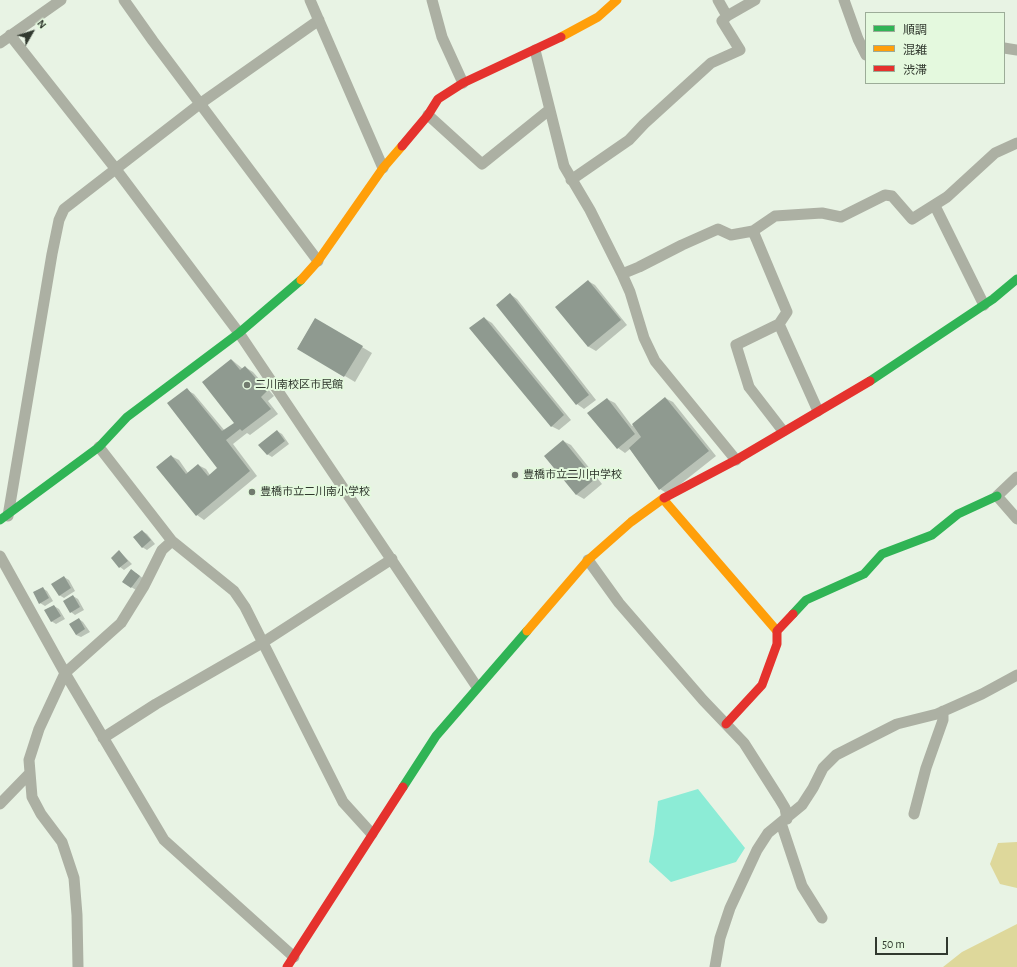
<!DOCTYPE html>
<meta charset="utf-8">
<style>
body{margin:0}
#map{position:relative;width:1017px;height:967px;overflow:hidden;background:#e8f3e4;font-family:"Alegreya Sans","Noto Sans JP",sans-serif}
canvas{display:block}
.legend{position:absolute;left:865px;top:12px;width:140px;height:72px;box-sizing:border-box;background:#e4f9de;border:1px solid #9cac98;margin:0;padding:5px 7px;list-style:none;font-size:12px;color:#31392f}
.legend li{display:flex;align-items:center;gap:8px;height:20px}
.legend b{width:20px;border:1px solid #9cac98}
.north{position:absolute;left:12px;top:12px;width:40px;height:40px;-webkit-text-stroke:3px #e4f9de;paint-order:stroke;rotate:51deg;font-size:11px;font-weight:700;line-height:16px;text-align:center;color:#31392f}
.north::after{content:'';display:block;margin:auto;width:14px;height:18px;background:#31392f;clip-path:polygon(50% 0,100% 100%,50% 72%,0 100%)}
.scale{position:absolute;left:875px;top:937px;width:73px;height:18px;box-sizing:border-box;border:2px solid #31392f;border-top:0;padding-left:5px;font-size:12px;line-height:14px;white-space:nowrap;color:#31392f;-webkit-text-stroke:3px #e4f9de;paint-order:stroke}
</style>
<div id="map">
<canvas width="1017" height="967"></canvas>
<ul class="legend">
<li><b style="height:5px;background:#30b455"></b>順調</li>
<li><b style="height:5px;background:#ff9f0a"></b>混雑</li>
<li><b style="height:5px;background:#e5322d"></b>渋滞</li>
</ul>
<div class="north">N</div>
<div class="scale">50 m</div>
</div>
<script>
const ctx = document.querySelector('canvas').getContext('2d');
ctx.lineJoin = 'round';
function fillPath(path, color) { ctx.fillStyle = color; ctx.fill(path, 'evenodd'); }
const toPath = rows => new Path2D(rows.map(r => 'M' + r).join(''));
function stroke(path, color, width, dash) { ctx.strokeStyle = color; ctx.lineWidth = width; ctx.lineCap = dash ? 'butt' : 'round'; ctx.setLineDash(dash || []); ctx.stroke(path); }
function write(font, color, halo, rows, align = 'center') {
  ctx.font = font + ' "Alegreya Sans","Noto Sans JP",sans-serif'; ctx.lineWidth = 4; ctx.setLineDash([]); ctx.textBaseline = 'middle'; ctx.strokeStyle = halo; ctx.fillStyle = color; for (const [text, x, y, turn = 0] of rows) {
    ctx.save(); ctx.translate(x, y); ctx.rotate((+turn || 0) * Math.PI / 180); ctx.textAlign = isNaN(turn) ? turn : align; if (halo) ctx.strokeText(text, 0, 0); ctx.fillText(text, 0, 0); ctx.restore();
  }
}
fillPath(toPath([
 [1017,842,1017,888,1000,884,990,864,998,843],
 [1017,924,1017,967,943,967,962,952]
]), '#ded89b');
fillPath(toPath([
 [698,789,745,848,736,862,671,882,649,862,654,834,658,801]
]), '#8cecd6');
fillPath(toPath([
 [588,281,595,285,627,325,596,351,589,347,557,307],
 [510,294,517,299,596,400,584,409,577,404,497,305],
 [484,318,492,323,571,420,559,430,551,426],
 [315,319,372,353,355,382,298,348],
 [232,360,243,369,245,367,253,372,274,396,268,401,278,414,250,435,247,433,233,444,257,476,204,520,197,515,158,467,171,456,179,460,188,473,198,465,206,469,210,475,219,468,187,390,194,394,225,431,235,423],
 [665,398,673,402,716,456,668,494,660,489,630,449,625,453,618,448,607,399,615,403,632,426],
 [277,431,282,434,289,444,272,457,267,454],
 [563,441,571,445,602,484,584,499,577,495,545,456],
 [142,531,147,534,155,544,147,550,142,547],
 [120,552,132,564,124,570,120,567],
 [136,573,144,579,136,590,123,582],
 [64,577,69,580,75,591,64,598,59,595],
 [42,588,47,591,53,601,45,606,40,603],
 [73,596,78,599,84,610,75,615,71,612],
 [54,606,59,609,65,619,56,624,51,621],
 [79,619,83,622,90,632,81,637,76,635]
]), '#0003');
fillPath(toPath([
 [588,280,621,320,588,347,555,307],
 [510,293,589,395,576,405,496,305],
 [484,317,564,415,551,427,469,328],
 [315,318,363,346,344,377,297,349],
 [231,359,240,370,245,366,267,391,261,397,271,409,242,431,240,429,226,440,250,471,196,516,156,467,171,455,186,474,198,464,208,476,217,468,167,403,187,388,222,431,234,423,202,382],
 [665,397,709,451,659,490,629,448,641,437,632,424],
 [607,398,635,434,617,449,587,413],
 [277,430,285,441,267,455,258,445],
 [563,440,595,479,576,495,544,456],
 [142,530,151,540,142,548,133,537],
 [119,550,128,561,119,568,111,558],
 [131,569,140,576,131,588,122,582],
 [64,576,71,588,59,596,51,584],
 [43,587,49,598,39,604,33,592],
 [73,595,80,607,70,613,63,601],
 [54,605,61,616,51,622,44,610],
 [79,618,85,629,76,635,69,624]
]), '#8f9a90');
stroke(toPath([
 [124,0,153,41,318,261],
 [310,0,383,168],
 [432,0,442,37,463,83],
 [718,0,727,16],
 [844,0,858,39,866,55],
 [10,35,115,168,239,333,477,687],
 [0,43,61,0],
 [1004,48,1017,50],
 [535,50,564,166,590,210,622,274,630,292,644,338,655,361,736,460],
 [428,115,482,164,549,110],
 [571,180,629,140,644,124,711,63,740,50,722,21,727,16,755,0],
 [935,206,984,305],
 [753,231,787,312,779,324,818,411],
 [622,274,639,267,682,245,718,229,731,235,753,231,775,216,822,213,841,217,885,195,892,196,912,219,947,197,995,153,1017,143],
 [779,324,736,345,749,387,783,431],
 [99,447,172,541,234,591,245,607,343,802,372,834],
 [1017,477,997,496,1017,519],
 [8,516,52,254,59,220,64,209,201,103,319,20],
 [0,556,65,673,164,840,294,957],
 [588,560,619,603,703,700,744,743,779,798,785,808,787,819],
 [103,738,156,704,262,643,392,559],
 [0,804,29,774],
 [914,814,926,768,943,720,943,711],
 [781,823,802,886,822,918],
 [78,967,77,915,74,878,62,842,41,814,32,797,29,760,39,729,65,673,121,623,144,586,162,550,172,541],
 [715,967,720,938,730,908,757,850,768,833,802,805,813,788,823,768,836,755,897,724,937,714,982,694,1017,675]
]), '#acb0a3', 11);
stroke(toPath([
 [870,381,993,299,1017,279],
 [0,520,99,447,127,417,239,333,301,280],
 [793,614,806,600,864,574,882,554,932,535,958,514,997,496],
 [403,787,436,736,527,631]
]), '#30b455', 9);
stroke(toPath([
 [561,37,598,17,617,0],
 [301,280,318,261,383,168,402,146],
 [663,499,777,631],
 [527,631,588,560,631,522,664,498]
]), '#ff9f0a', 9);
stroke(toPath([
 [402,146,428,115,438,99,463,83,561,37],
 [664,498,736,460,870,381],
 [726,724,762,685,777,644,777,631,793,614],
 [287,967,403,787]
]), '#e5322d', 9);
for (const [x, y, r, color] of [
 [247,385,4,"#717a6e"],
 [515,475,4,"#717a6e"],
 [252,492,4,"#717a6e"]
]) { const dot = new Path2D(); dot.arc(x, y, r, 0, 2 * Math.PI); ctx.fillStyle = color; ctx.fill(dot); stroke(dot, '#e4f9de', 1.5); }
write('11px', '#31392f', '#e4f9de', [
 ["二川南校区市民館",255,385],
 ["豊橋市立二川中学校",523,475],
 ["豊橋市立二川南小学校",260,492]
], 'left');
</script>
